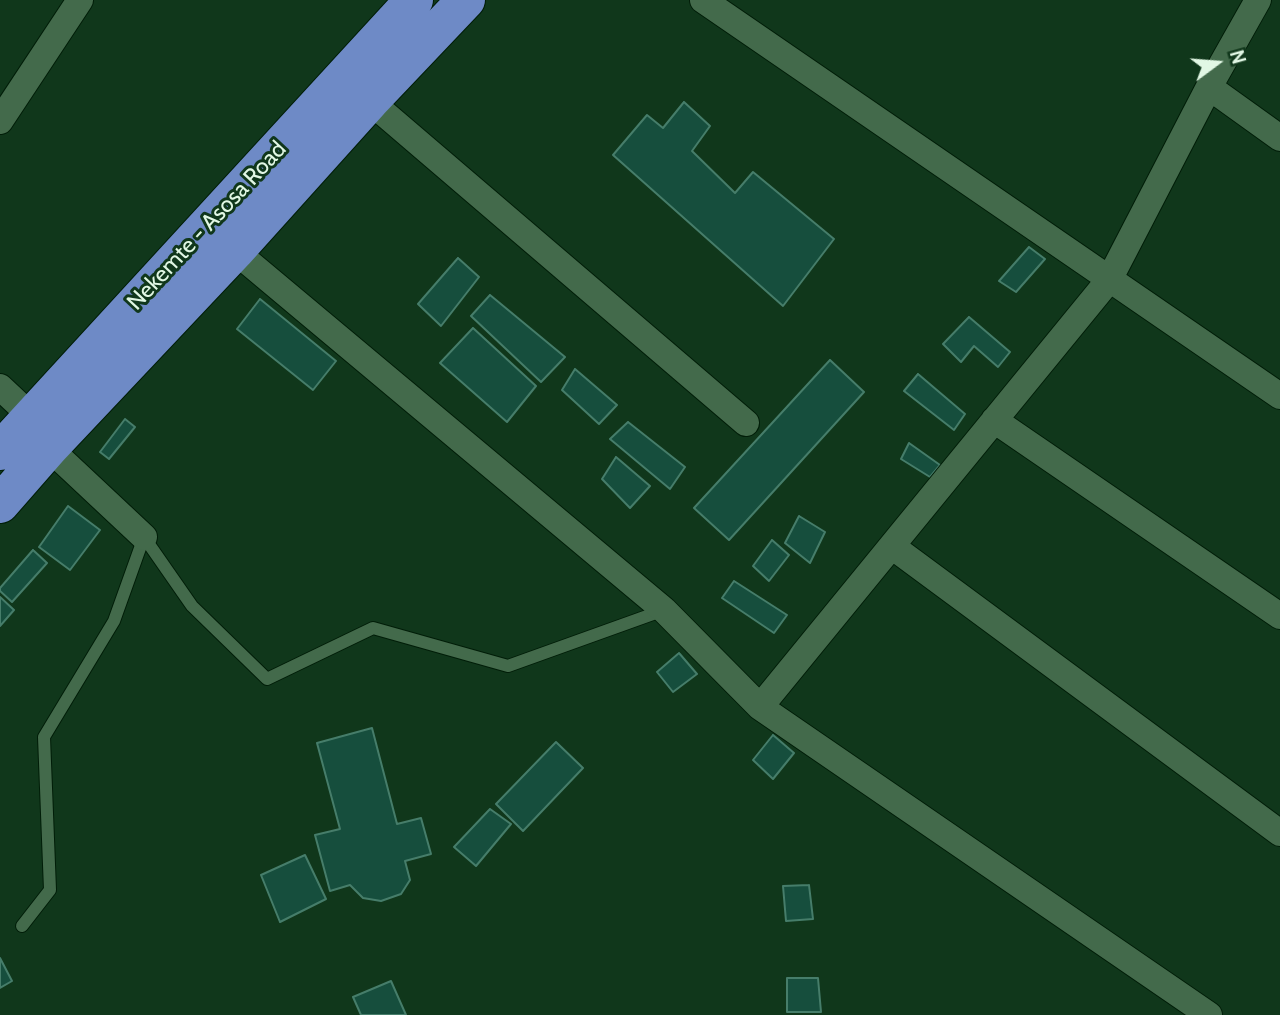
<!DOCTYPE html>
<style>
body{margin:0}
#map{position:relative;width:1280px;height:1015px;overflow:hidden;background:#10371b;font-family:Cabin,sans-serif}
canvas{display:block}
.north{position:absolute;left:1182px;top:28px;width:70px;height:70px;-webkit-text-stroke:5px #10371b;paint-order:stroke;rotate:74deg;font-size:19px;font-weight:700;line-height:28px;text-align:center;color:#e1f7e4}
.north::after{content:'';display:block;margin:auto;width:24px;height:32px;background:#e1f7e4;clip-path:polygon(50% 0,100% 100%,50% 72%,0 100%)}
</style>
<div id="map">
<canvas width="1280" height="1015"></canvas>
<div class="north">N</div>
</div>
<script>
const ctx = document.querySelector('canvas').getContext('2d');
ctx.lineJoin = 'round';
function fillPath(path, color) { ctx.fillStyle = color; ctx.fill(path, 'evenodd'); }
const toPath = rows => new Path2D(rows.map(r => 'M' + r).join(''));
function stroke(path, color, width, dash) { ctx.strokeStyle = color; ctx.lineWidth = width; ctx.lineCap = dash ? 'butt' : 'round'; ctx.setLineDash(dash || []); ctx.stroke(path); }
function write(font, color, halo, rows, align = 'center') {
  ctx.font = font + ' Cabin,sans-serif'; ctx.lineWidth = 6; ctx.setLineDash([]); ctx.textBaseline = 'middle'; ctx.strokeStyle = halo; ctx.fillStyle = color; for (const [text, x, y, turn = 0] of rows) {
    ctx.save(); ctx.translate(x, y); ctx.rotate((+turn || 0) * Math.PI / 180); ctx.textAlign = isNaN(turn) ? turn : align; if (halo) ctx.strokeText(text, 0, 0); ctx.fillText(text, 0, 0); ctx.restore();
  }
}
const building = toPath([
 [684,102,710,126,692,151,735,193,753,172,834,239,783,306,613,155,647,115,663,128,684,102],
 [1029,247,1045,259,1016,292,999,281,1029,247],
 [458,258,479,277,441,326,418,304,458,258],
 [490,295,565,357,541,382,471,316,490,295],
 [260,299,336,361,313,390,237,329,260,299],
 [969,317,1010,352,998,367,974,346,961,362,943,344,969,317],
 [473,328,536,386,507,422,440,363,473,328],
 [830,360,864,392,729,540,694,508,830,360],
 [575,369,617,405,599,424,562,390,575,369],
 [918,374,965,414,954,430,904,391,918,374],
 [125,419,135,427,109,459,100,452,125,419],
 [628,422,685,467,670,489,610,439,628,422],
 [909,443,940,465,930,477,901,459,909,443],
 [616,457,650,486,630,508,602,479,616,457],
 [68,506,100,530,70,570,39,547,68,506],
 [799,516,825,532,810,563,785,543,799,516],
 [772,540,789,555,769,581,753,566,772,540],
 [33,550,47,563,12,602,0,591,0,588,33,550],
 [734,581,787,615,774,633,722,598,734,581],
 [0,597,14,610,0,626,0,597],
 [679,653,697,674,673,692,657,672,679,653],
 [372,728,397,824,421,818,431,854,405,861,410,880,401,894,381,901,363,898,350,885,330,891,315,835,340,829,317,743,372,728],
 [773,735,794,753,773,779,753,760,773,735],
 [556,742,583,768,523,831,496,804,556,742],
 [490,809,511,824,476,866,454,847,490,809],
 [305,855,326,899,280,922,261,875,305,855],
 [809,885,813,919,786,921,783,886,809,885],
 [0,958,12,981,0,988,0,958],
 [787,978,818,978,821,1012,787,1012,787,978],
 [391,981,406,1015,361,1015,353,997,391,981]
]);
fillPath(building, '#164e3d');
stroke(building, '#467d6a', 2);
const service = toPath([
 [144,537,192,606,267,679,373,628,508,666,664,610],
 [22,926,50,890,44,737,114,621,144,537]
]);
const minor = toPath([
 [703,0,1280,396],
 [1209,87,1280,138],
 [358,91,746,423],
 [0,121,80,0],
 [235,251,664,610,760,707,1209,1015],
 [0,387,31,416],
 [994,420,1280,616],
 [49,448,144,537],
 [893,547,1280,833],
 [760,707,1109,280,1209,87,1258,0]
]);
const trunk = toPath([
 [0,451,414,0],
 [0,504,49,448,235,251,370,101,466,0]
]);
stroke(service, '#011d08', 14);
stroke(minor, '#011d08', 28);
stroke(trunk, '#011d08', 40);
stroke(service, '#436a4b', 12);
stroke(minor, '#436a4b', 26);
stroke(trunk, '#6e8ac6', 38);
write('23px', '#e1f7e4', '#10371b', [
 ["Nekemte - Asosa Road",207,226,-47]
]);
</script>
